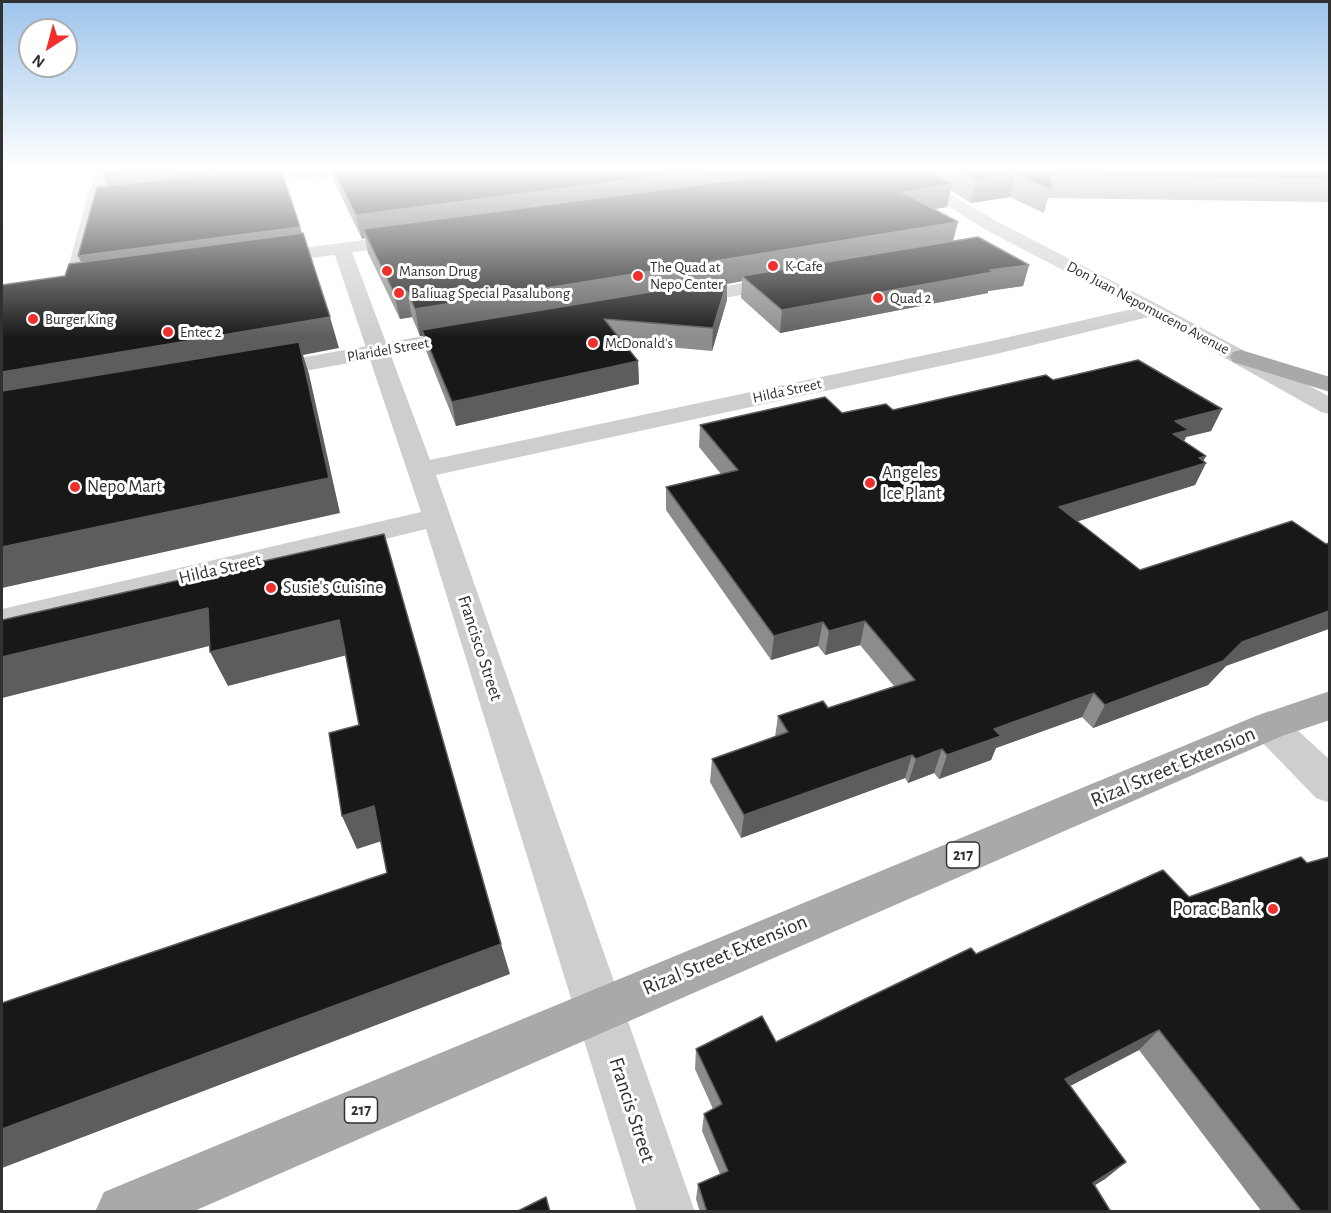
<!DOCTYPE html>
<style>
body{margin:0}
#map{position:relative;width:1331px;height:1213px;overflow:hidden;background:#fff;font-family:"Alegreya Sans",sans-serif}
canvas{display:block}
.frame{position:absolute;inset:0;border:3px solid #313131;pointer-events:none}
.north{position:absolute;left:18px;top:18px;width:60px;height:60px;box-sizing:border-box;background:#fff;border:2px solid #adadad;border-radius:50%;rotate:216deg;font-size:16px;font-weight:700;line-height:24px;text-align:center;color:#313131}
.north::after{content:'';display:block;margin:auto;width:21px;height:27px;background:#ef302c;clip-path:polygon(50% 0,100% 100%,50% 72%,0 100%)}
</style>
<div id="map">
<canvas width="1331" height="1213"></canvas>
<div class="frame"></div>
<div class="north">N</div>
</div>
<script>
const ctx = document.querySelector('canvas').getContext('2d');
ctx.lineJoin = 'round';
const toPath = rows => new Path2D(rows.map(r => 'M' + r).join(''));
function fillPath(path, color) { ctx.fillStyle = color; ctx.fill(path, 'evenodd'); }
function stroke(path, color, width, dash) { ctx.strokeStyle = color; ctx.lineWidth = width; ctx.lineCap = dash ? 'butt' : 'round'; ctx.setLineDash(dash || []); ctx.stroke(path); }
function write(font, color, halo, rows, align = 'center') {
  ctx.font = font + ' "Alegreya Sans",sans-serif'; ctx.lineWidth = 6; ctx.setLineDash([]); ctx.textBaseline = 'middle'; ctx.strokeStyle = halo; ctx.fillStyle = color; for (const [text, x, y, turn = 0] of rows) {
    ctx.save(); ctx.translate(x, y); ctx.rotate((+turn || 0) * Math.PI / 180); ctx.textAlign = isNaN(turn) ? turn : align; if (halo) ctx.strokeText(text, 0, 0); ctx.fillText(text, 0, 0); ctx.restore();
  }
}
fillPath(toPath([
 [322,169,370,169,362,174,239,187,231,182,239,177,322,169],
 [342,243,351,249,430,460,996,340,1154,304,1161,306,1164,310,1161,314,996,354,436,475,695,1212,637,1212,426,529,2,633,2,609,421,512,333,249,342,243],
 [1269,711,1282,716,1330,760,1330,803,1316,798,1256,736,1250,726,1256,716,1269,711]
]), '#cecece');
fillPath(toPath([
 [95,169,111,169,83,286,80,290,73,292,66,290,63,286,95,169],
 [911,171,998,222,1161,306,1330,397,1330,414,1321,412,1147,314,986,230,906,179,903,176,906,173,911,171],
 [410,234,416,235,419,239,416,243,265,265,256,259,265,253,410,234],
 [786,276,793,278,796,282,793,286,683,305,676,303,673,299,676,295,683,293,786,276],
 [469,328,477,330,480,335,477,340,260,379,252,377,248,372,252,367,260,365,469,328]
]), '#cecece');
fillPath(toPath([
 [1241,350,1330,377,1330,392,1233,362,1230,357,1233,352,1241,350],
 [1330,691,1330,720,1282,736,192,1212,95,1212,104,1192,1256,716,1330,691]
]), '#a9a9a9');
fillPath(toPath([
 [331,169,1329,169,1329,202,1048,198,1044,213,1010,197,971,203,950,190,947,207,934,209,953,241,1029,265,1023,286,988,291,988,293,780,333,741,298,742,281,727,284,727,300,712,351,624,343,638,361,639,384,456,426,427,353,423,336,420,336,412,317,400,319,368,253,365,238,362,239,333,179],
 [1053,380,1222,409,1211,431,1186,437,1184,441,1206,456,1203,461,1206,463,1195,485,1077,521,1226,666,1208,685,1093,728,1082,717,996,748,991,760,939,779,934,773,908,783,905,778,741,838,710,782,712,759,775,737,778,716,828,708,894,686,860,645,825,655,818,646,771,660,666,510,666,487,721,474,699,447,700,425,893,410],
 [1163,870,1329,1212,1262,1212,1139,1050,1070,1086,1126,1162,1105,1179,1095,1185,1111,1212,700,1212,696,1199,698,1184,720,1174,702,1131,704,1114,713,1109,695,1069,696,1049,776,1042,976,954]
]), '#8c8c8c');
fillPath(toPath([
 [185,169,281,169,108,190,103,177],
 [712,169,875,169,363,229,365,238,362,239,356,215],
 [1015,174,1010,197,971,203,976,180],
 [952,184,947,207,898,215,902,192],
 [958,222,952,245,742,276,742,281,727,284,727,300,712,351,713,328,726,284,422,330,423,336,420,336,415,309],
 [300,227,306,247,88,276,78,256],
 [1029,265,1023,286,988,291,988,293,780,333,782,310,990,270],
 [407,291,412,317,400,319,394,293],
 [330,317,339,348,303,355,309,374,340,513,2,588,2,372],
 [638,361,639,384,456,426,452,402],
 [1222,409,1211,431,1186,437,1179,452,1164,443,1175,421],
 [1206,456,1202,464,1206,463,1195,485,1050,530,1059,507],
 [208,608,225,642,2,698,2,654],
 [1329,611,1329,629,1226,666,1208,685,1093,728,1105,705,1242,642],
 [339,620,351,654,228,686,210,652],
 [865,621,860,645,825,655,829,631],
 [823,622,818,646,771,660,774,636],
 [1094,693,1082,717,996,748,991,760,939,779,947,755,994,729],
 [942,749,934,773,908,783,916,759],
 [912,755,905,778,741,838,744,815],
 [374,806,388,839,357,849,342,816],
 [501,944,510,974,2,1168,2,1129],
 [1159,1030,1139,1050,1049,1097,1065,1079],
 [1126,1162,1105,1179,1074,1198,1093,1183]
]), '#5d5d5d');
const building = toPath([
 [105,169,185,169,103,177,105,169],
 [265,169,281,169,300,227,78,256,97,187,265,169],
 [333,169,712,169,356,215,333,169],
 [818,169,925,169,952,184,902,192,958,222,415,309,407,291,394,293,363,229,818,169],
 [957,169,1329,169,1329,179,1052,175,1051,189,1015,174,976,180,957,169],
 [303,233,330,317,2,372,2,285,65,276,69,264,303,233],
 [978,237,1029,265,990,270,993,272,782,310,742,276,978,237],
 [728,279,713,328,604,319,638,361,452,402,422,330,728,279],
 [299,342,329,478,2,547,2,391,299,342],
 [1138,360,1222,409,1175,421,1189,430,1173,434,1206,456,1199,458,1206,463,1059,507,1140,570,1292,521,1326,544,1329,543,1329,611,1242,642,1223,661,1105,705,1094,693,994,729,1001,736,947,755,942,749,916,759,912,755,744,815,712,759,788,732,778,716,823,701,828,708,915,680,865,621,829,631,823,622,774,636,666,487,738,470,700,425,825,397,842,413,886,404,893,410,1046,375,1053,380,1138,360],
 [384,534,501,944,2,1129,2,1003,387,873,374,806,342,816,329,733,359,725,339,620,210,652,208,608,2,657,2,620,384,534],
 [1301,857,1307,863,1329,857,1329,1212,1302,1212,1159,1030,1065,1079,1126,1162,1093,1183,1111,1212,707,1212,698,1184,728,1171,704,1114,722,1104,696,1049,762,1016,776,1042,971,948,976,954,1163,870,1189,897,1301,857],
 [546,1197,550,1212,516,1212,546,1197]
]);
fillPath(building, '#181818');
stroke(building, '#5d5d5d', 1.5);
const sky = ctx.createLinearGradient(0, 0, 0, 338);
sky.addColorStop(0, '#9cc4eb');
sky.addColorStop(0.5, '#fff');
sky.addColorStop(1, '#ffffff00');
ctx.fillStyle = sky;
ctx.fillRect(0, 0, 1331, 338);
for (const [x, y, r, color] of [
 [773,266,6,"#ef302c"],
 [387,271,6,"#ef302c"],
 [638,276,6,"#ef302c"],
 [399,293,6,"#ef302c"],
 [878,298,6,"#ef302c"],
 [33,319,6,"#ef302c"],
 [168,332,6,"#ef302c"],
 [593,343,6,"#ef302c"],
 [870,483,6,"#ef302c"],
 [75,487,6,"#ef302c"],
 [271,588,6,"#ef302c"],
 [1273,909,6,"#ef302c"]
]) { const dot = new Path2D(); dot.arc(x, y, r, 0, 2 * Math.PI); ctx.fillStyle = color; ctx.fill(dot); stroke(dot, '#fff', 2); }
write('15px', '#313131', '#fff', [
 ["K-Cafe",785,266],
 ["The Quad at",650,267],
 ["Nepo Center",650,284],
 ["Manson Drug",399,271],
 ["Baliuag Special Pasalubong",411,293],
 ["Quad 2",890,298],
 ["Burger King",45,319],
 ["Entec 2",180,332],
 ["McDonald's",605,343]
], 'left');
write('15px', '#313131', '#fff', [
 ["Don Juan Nepomuceno Avenue",1148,308,28],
 ["Plaridel Street",388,350,-10],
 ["Hilda Street",787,391,-12]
]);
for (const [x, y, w] of [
 [963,855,33],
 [361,1110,33]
]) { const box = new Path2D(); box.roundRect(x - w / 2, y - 13, w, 26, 4.5); ctx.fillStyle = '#fff'; ctx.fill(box); stroke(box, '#313131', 1.5); }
write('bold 16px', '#313131', null, [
 ["217",963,855],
 ["217",361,1110]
]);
write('18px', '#313131', '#fff', [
 ["Angeles",882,473],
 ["Ice Plant",882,494],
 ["Nepo Mart",87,487],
 ["Susie's Cuisine",283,588]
], 'left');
write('18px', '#313131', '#fff', [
 ["Hilda Street",220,569,-13],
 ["Francisco Street",480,648,72]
]);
write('21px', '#313131', '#fff', [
 ["Rizal Street Extension",1173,767,-23],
 ["Rizal Street Extension",725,955,-23],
 ["Francis Street",632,1110,72]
]);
write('21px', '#313131', '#fff', [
 ["Porac Bank",1261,909]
], 'right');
</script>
